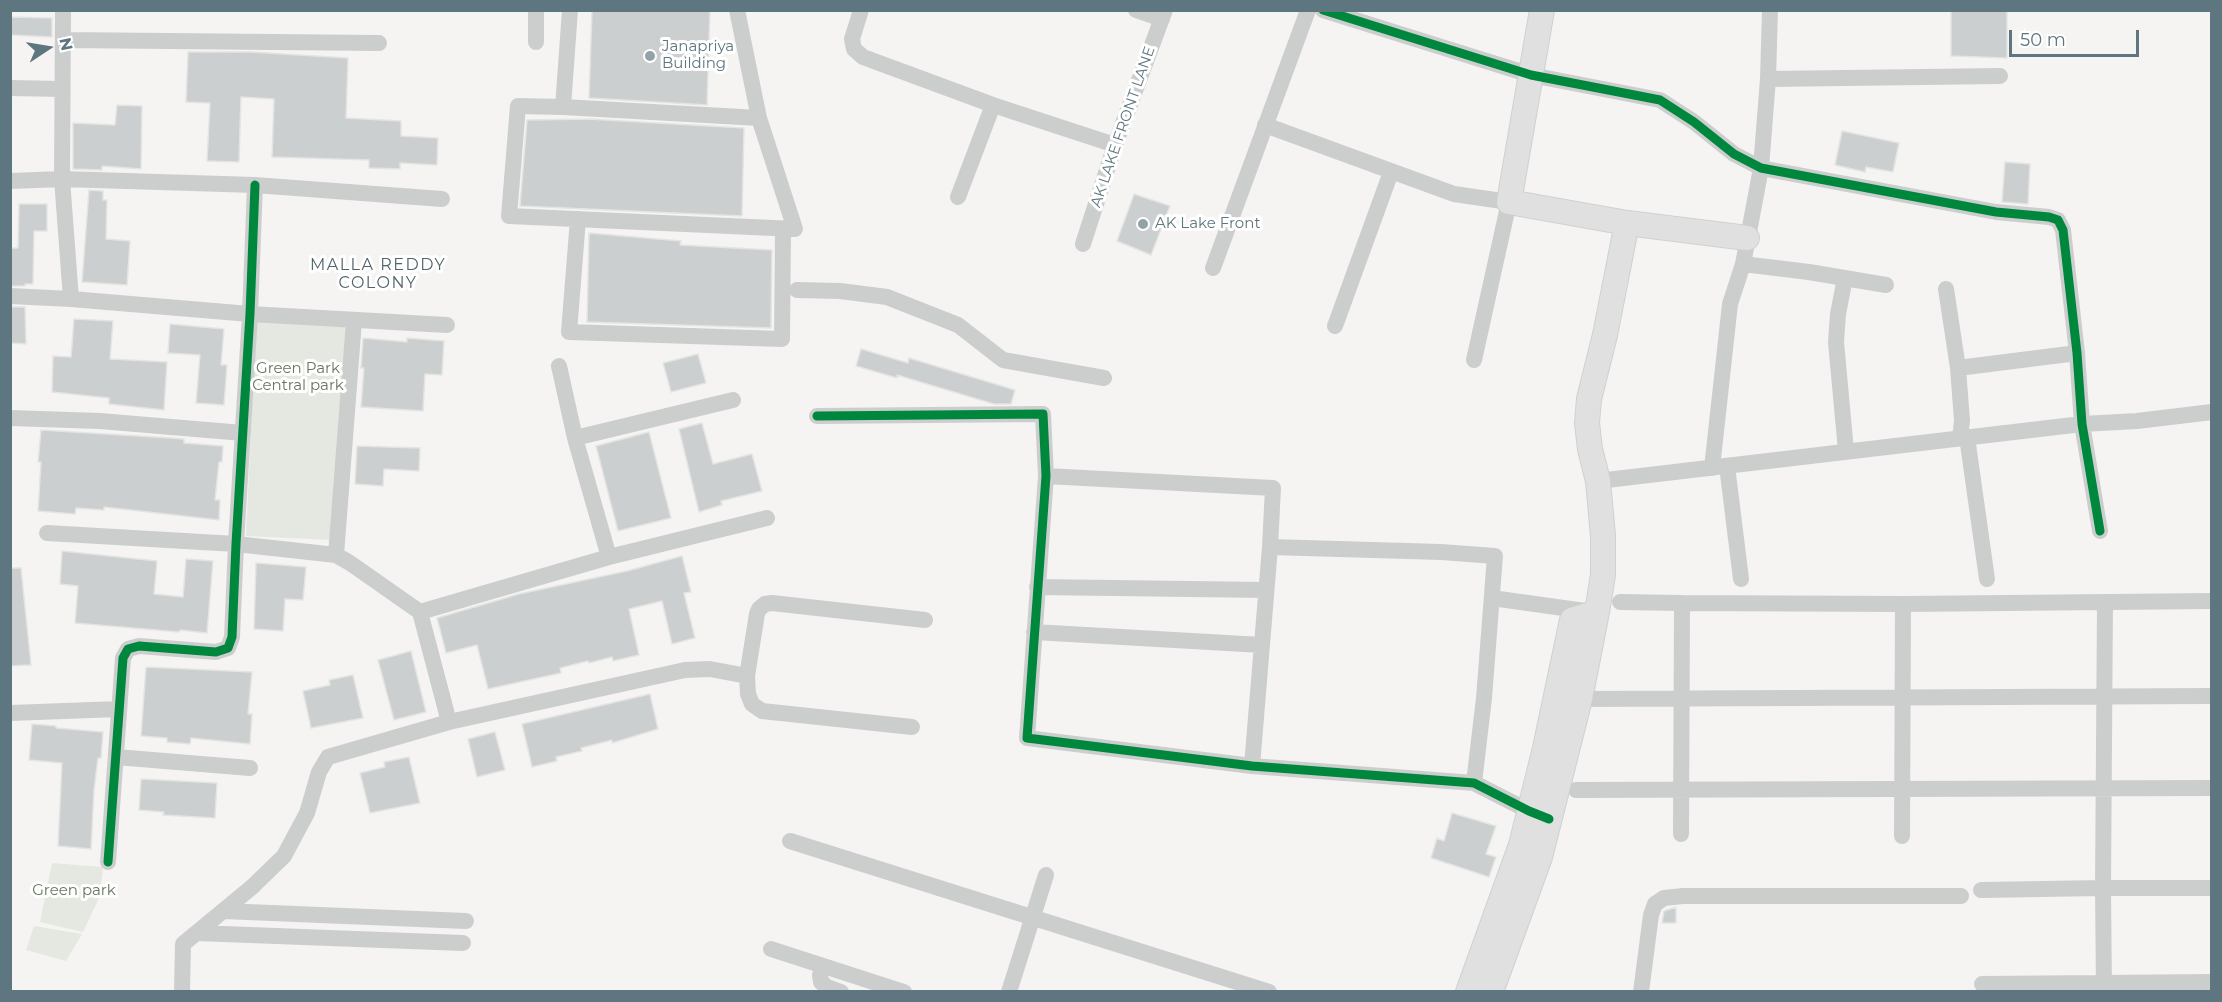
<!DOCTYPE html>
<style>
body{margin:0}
#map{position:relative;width:2222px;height:1002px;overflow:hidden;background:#f5f4f3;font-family:Montserrat,sans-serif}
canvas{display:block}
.frame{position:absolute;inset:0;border:12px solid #5e767f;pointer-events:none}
.north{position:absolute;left:18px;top:18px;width:60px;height:60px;-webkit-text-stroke:4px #fff;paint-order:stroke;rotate:78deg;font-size:16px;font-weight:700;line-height:24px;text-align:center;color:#5e767f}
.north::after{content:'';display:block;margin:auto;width:21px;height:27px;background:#5e767f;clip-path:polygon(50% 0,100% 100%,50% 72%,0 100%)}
.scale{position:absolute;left:2009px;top:30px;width:130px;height:27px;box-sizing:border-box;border:3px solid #5e767f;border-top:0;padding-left:8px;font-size:18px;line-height:21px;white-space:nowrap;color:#5e767f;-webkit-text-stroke:4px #fff;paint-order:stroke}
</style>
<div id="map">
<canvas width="2222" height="1002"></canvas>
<div class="frame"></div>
<div class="north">N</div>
<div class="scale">50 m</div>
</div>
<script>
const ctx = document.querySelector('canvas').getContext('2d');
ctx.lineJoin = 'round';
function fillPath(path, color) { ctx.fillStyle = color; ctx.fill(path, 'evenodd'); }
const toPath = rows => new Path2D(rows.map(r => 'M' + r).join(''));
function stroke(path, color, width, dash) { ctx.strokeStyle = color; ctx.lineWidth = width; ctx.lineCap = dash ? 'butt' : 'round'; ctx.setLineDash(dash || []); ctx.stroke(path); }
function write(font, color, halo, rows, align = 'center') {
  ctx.font = font + ' Montserrat,sans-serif'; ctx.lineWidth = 6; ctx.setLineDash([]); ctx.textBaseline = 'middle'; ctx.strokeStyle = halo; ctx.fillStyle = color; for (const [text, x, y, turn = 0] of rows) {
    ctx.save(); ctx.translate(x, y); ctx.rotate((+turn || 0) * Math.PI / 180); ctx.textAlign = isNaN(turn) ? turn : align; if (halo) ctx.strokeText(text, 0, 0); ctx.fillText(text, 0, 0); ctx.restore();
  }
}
fillPath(toPath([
 [256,321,347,327,331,540,246,536],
 [52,863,103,867,100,896,83,932,40,922],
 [34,926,82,934,66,961,26,950]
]), '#e5e8e1');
const building = toPath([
 [592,10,710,11,707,105,589,98,592,10],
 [1951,11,2007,11,2007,58,1951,56,1951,11],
 [10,17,52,18,52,37,10,35,10,17],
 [188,52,251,52,348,58,346,118,401,121,401,136,438,138,437,165,400,163,400,169,369,168,369,160,272,157,274,99,241,97,239,162,207,161,210,103,186,102,188,52],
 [117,105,142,106,141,169,102,166,102,170,73,169,73,123,115,125,117,105],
 [589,119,744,128,742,216,520,206,527,120,589,119],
 [1842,131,1899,143,1893,172,1866,167,1865,172,1835,165,1842,131],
 [2005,162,2030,164,2028,204,2002,202,2005,162],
 [89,190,103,191,103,200,107,200,106,239,130,241,127,285,82,282,89,190],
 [1134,194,1170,206,1151,255,1117,241,1134,194],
 [19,204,47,204,47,231,34,231,33,284,25,284,25,286,10,286,10,248,18,248,19,204],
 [589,233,681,241,680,245,772,250,771,328,587,322,589,233],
 [10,307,25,307,26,344,10,343,10,307],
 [74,319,113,321,110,359,167,362,164,410,109,404,109,398,52,392,53,356,71,357,74,319],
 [170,324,224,329,221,365,227,365,224,405,196,403,200,355,168,353,170,324],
 [363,338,407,342,407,338,444,341,442,375,425,374,423,411,361,407,364,368,361,368,363,338],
 [861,349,908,363,909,358,1015,390,1011,404,994,404,897,375,897,378,856,366,861,349],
 [698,354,706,383,671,392,663,363,698,354],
 [702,423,713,464,752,454,762,491,721,501,722,505,699,512,679,429,702,423],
 [41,430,171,438,184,439,184,443,223,446,222,462,219,462,215,500,220,500,219,520,104,507,104,510,76,508,75,514,38,511,41,462,38,462,41,430],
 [649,432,671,518,618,531,596,446,649,432],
 [357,446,420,448,419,471,384,469,383,486,355,484,357,446],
 [62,551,157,561,154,594,183,597,186,559,213,561,207,633,180,630,179,632,75,623,78,586,60,584,62,551],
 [682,556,691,592,684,593,695,638,672,644,662,601,629,609,639,655,613,661,612,657,589,663,588,661,560,668,561,673,488,689,477,645,446,653,437,618,519,594,627,571,682,556],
 [256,563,306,567,303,600,285,599,283,631,254,629,256,563],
 [10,568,21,568,31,665,10,666,10,568],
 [411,651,426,712,394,720,378,660,411,651],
 [146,667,252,672,248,714,252,714,250,744,191,738,190,744,167,742,167,738,141,736,146,667],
 [353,675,363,718,311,728,303,691,330,685,329,680,353,675],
 [650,694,658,729,612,743,612,740,581,748,582,751,556,757,557,761,532,767,522,724,650,694],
 [32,724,56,726,56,728,103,732,101,758,98,758,94,790,91,849,58,846,62,763,29,760,32,724],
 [495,732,505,770,477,777,468,739,495,732],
 [409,757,420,803,370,813,360,773,385,767,384,762,409,757],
 [141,779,217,783,215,818,163,815,164,812,139,810,141,779],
 [1452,813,1496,826,1486,854,1496,857,1489,877,1431,858,1437,838,1444,841,1452,813],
 [1676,907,1676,923,1662,923,1664,911,1676,907]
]);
fillPath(building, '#cccfcf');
stroke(building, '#e4e4e3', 1.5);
const secondary = toPath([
 [1542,10,1509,202,1627,223,1747,238],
 [1468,992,1521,845,1545,748,1572,620,1597,612],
 [1491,992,1540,857,1580,699,1597,612,1603,575,1603,536,1598,481,1590,449,1587,423,1589,399,1605,335,1627,223]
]);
stroke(secondary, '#ced1d2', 26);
stroke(toPath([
 [63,10,62,179,71,299],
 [536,10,536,42],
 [570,10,563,107,759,118],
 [861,10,852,39,854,49,863,57,993,105,1115,145],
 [1136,10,1162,19],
 [1323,10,1531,75,1660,100,1694,122,1734,154,1761,168,1996,212,2049,217,2058,220,2063,230,2077,353,2082,424,2100,531],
 [64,40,379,43],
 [1768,79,2000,76],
 [10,88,62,89],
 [563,107,518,106,509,216,795,229,759,118,737,10],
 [1265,125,1454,194,1509,202,1474,360],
 [10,181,62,179,255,185,442,199],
 [958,197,993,105],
 [578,219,569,332,782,339,783,229],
 [1083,244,1115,145,1165,10],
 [1743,264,1809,272,1886,285],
 [1213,268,1308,10],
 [1845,278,1838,314,1836,342,1846,451],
 [1946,289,1958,368,1962,421,1960,438],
 [797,290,840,291,887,297,958,325,1003,360,1104,378],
 [10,296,71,299,250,314,447,325],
 [1335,326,1391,172],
 [559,366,575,438,609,557],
 [1958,368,2077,353],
 [817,416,1043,414,1046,476,1027,738,1252,766,1474,783,1529,811],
 [10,418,100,421,243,433],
 [1967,437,1987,579],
 [575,438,733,400],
 [1727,466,1741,579],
 [1712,468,1730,304,1743,264,1761,168,1768,79,1770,10],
 [1046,476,1273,488,1270,547],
 [1598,481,2082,424,2137,421,2212,412],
 [47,533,236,544,336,555,350,563,420,612,449,722],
 [336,555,354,321],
 [1037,587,1266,590],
 [1492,598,1592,612],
 [1620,602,1682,603],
 [420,612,609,557,767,518],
 [1034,632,1262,645],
 [1580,699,2212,696],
 [10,713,119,709],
 [912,727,762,711,752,704,748,694,747,676,757,614,759,609,765,604,772,603,925,620],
 [116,757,250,768],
 [1252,766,1270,547,1441,552,1495,556,1484,698,1474,783],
 [1576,790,2212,788],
 [1681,834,1682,603,1903,604,2212,601],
 [1902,836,1903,604],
 [790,841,1269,992],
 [108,862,123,658,128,649,139,646,216,652,228,648,232,637,236,544,250,314,255,185],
 [1981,890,2103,888,2105,602],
 [223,911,466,921],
 [196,933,463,943],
 [771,949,904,992],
 [823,966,820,975,821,982,827,987,841,992],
 [1982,984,2212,982],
 [182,992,183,944,252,887,284,856,307,813,319,772,328,757,449,722,685,670,710,669,747,676],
 [1009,992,1046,875],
 [1641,992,1651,915,1655,904,1664,898,1683,896,1961,896],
 [2104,992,2103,888,2212,888]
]), '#cccece', 16);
stroke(secondary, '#e0e0e1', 24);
stroke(toPath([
 [1323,10,1531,75,1660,100,1694,122,1734,154,1761,168,1996,212,2049,217,2058,220,2063,230,2077,353,2082,424,2100,531],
 [817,416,1043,414,1046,476,1027,738,1252,766,1474,783,1529,811,1549,819],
 [108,862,123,658,128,649,139,646,216,652,228,648,232,637,236,544,250,314,255,185]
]), '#00873e', 9);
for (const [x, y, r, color] of [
 [650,56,6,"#93a2a8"],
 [1143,224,6,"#93a2a8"]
]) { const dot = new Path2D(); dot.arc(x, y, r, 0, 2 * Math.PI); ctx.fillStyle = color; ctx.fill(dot); stroke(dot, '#fff', 2); }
write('15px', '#5e767f', '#fff', [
 ["Janapriya",662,47],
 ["Building",662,64],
 ["AK Lake Front",1155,224]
], 'left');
write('15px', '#5e767f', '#fff', [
 ["AK LAKE FRONT LANE",1123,127,-71]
]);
write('15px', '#66775e', '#fff', [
 ["Green Park",298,369],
 ["Central park",298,386],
 ["Green park",74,891]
]);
ctx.letterSpacing = '1.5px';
write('16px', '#51636a', '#fff', [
 ["MALLA REDDY",378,265],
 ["COLONY",378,283]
]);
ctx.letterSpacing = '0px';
</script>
